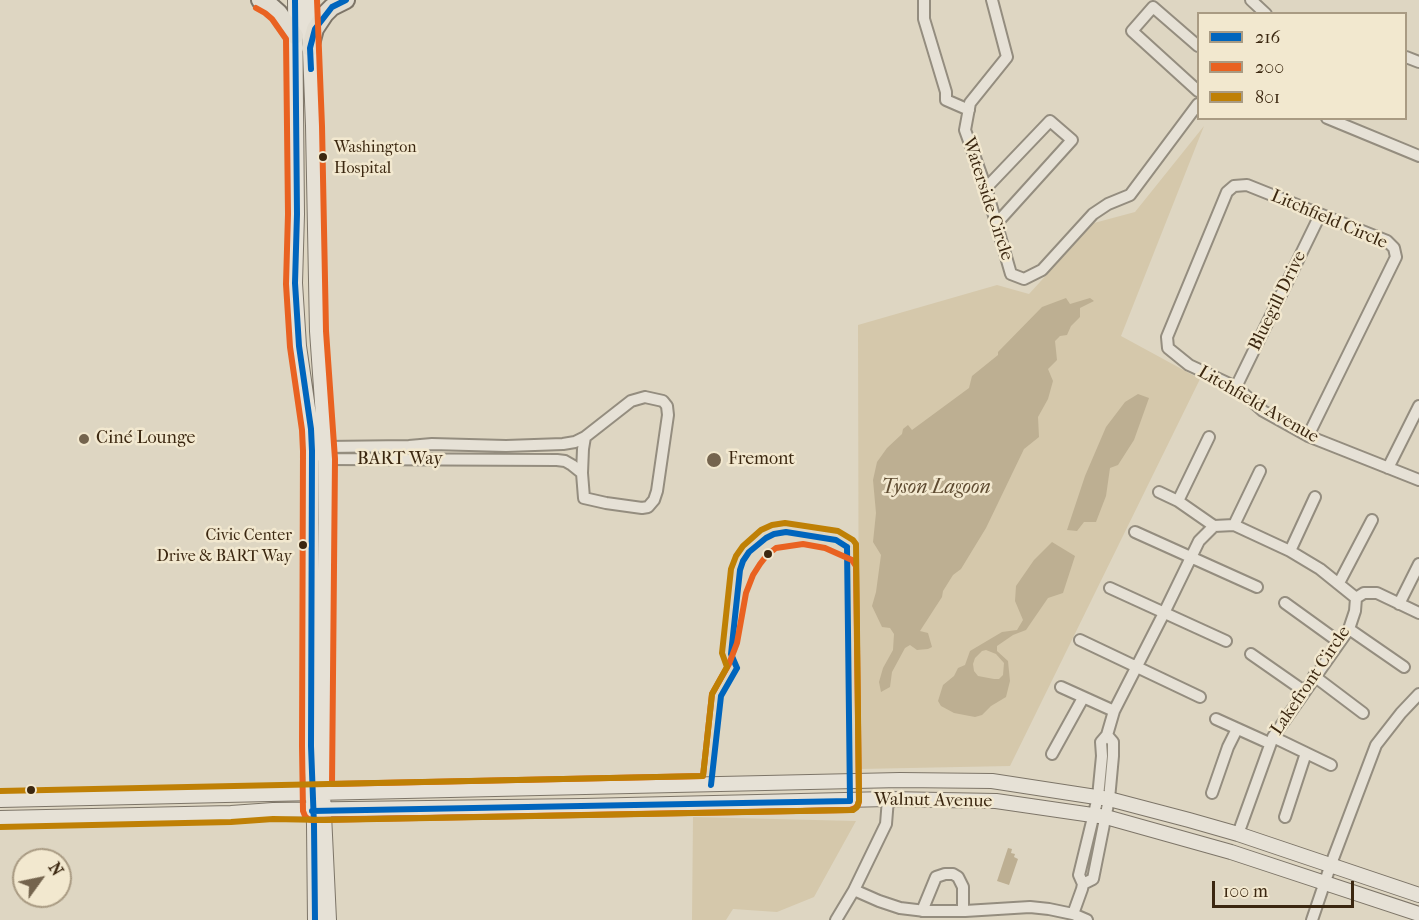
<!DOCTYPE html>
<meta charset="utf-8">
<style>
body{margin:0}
#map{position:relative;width:1419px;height:920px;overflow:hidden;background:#ded6c2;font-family:"IM FELL French Canon",serif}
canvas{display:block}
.legend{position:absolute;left:1197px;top:12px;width:210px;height:108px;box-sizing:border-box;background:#f2e8cf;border:2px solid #a99b83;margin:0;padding:8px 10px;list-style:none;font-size:18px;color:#3b2710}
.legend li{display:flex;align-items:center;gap:12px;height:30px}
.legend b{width:30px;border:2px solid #a99b83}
.north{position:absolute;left:12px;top:848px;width:60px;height:60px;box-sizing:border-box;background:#f2e8cf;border:2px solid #a99b83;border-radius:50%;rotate:57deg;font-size:16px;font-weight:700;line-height:24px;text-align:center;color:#3b2710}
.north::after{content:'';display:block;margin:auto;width:21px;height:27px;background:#74644e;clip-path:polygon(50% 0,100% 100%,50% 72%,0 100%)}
.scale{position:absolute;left:1212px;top:881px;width:142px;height:27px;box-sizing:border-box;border:3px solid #3b2710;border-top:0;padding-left:8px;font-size:18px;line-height:21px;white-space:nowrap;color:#3b2710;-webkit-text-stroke:4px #f2e8cf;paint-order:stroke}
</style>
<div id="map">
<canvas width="1419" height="920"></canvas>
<ul class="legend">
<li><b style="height:8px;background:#0065bd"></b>216</li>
<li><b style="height:8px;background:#e96221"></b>200</li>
<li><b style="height:8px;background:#bf8005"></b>801</li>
</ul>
<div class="north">N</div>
<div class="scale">100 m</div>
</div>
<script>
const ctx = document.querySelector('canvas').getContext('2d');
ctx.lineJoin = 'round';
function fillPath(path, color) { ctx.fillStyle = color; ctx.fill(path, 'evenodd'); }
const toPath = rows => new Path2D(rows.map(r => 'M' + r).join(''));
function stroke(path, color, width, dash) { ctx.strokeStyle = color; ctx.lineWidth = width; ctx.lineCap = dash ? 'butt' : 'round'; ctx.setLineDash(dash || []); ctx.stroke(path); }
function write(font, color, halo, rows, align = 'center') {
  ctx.font = font + ' "IM FELL French Canon",serif'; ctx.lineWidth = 5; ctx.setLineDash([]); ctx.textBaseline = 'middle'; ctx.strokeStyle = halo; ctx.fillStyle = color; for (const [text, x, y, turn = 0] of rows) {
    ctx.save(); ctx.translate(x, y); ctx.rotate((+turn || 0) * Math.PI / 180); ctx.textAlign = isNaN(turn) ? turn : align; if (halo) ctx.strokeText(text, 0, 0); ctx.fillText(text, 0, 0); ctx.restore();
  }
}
fillPath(toPath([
 [1204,126,1121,336,1200,379,1010,766,859,769,858,325,997,285,1029,294,1094,223,1135,212],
 [693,817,856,821,814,897,777,912,733,909,726,920,692,920]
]), '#d5c8ab');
fillPath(toPath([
 [1066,298,1070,304,1090,298,1094,301,1080,308,1080,317,1071,326,1067,335,1060,336,1055,341,1057,360,1048,369,1053,381,1048,399,1038,417,1039,437,1024,449,986,528,961,569,953,575,943,591,942,597,920,631,928,633,932,647,928,649,917,650,910,645,905,648,892,672,890,687,881,692,879,682,883,668,893,650,894,634,890,628,882,627,872,606,876,592,881,555,873,542,876,513,873,480,877,462,887,448,902,434,903,429,908,425,912,430,969,388,972,376,998,355,998,352,1042,307],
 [1138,394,1149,398,1134,440,1118,465,1110,468,1106,496,1096,522,1084,522,1077,531,1067,530,1085,476,1106,427,1125,402],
 [1052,542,1075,556,1063,593,1048,598,1026,630,1013,635,997,646,997,651,1008,661,1010,681,1006,697,991,706,982,715,975,717,954,713,941,706,938,701,943,685,954,676,958,668,965,665,970,651,1002,632,1017,630,1023,620,1015,601,1016,586,1034,560],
 [986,650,996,654,1004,663,1003,675,999,679,994,679,978,676,974,671,973,664,975,658,982,651],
 [1008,848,1012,849,1011,853,1015,854,1014,857,1018,859,1009,885,997,881]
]), '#bdaf92');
const street = toPath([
 [924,0,924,19,946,92,946,100,969,110],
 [992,0,1007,57,970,103,965,130,986,188,1011,274,1024,279,1042,270,1093,214,1108,204,1130,195,1198,104],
 [1251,0,1266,14],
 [1198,46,1153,7,1132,31,1198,91],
 [1406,57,1419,62],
 [1327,118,1419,156],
 [986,188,1050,121,1072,140,996,224],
 [1236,387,1320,215],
 [645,397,663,401,667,406,668,415,657,491,654,500,648,507,642,508,606,503,584,498,582,473,572,465,565,461,557,460,326,459,312,451,325,447,409,446,432,444,506,446,563,444,575,442,585,437,631,401,645,397],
 [1308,436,1396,257,1394,248,1387,241,1247,185,1234,186,1227,192,1167,337,1168,348,1189,365,1236,387,1263,411,1308,436,1419,480],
 [1388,468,1419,406],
 [582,473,583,449,585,437],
 [1159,492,1178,501,1214,526],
 [1178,501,1209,437],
 [1234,525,1260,471],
 [1135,532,1257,587],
 [1290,551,1315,497],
 [1339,583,1372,520],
 [1110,588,1226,641],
 [1356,598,1364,593,1377,593,1419,613],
 [1285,603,1339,642],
 [1399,604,1419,564],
 [1349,629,1404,667],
 [1080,640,1200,697],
 [1251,654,1304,691],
 [1314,676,1363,713],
 [1061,687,1114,711],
 [1216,719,1269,743],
 [1273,737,1331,765],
 [1052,754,1083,698],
 [1212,793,1228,747,1237,729],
 [1285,817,1306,753],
 [1083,884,1093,879,1109,799,1113,756,1113,742,1107,735],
 [854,890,879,901,900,908,925,911,965,911,1030,907,1049,909,1073,914,1087,920],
 [922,911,936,877,945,874,953,874,958,877,963,887,963,911],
 [1073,914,1082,889,1083,884,1079,875,1098,797,1102,756,1101,742,1107,735,1114,711,1164,613,1199,541,1214,526,1234,525,1290,551,1320,569,1356,598,1355,611,1349,629,1273,737,1238,834],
 [836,920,854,890,886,824,888,799],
 [1312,920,1331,864,1376,745,1401,713,1419,694]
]);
const secondary = toPath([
 [295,0,297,214,295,283,299,346,311,429,312,451,311,523,311,746,314,825,315,920],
 [308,0,313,126,317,331,326,459,323,793,329,920],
 [0,800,900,780,992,781,1109,799,1189,820,1238,834,1419,895],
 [0,818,231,813,273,810,583,806,888,799,996,801,1106,817,1231,852,1419,914]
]);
const primary = toPath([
 [260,0,270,5,279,13,295,36],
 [310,48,315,29,325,14,332,7,346,0]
]);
stroke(street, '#948d7f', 14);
stroke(secondary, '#7d7568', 16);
stroke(primary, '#7d7568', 20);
stroke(street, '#e6e1d6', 10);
stroke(secondary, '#e6e1d6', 14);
stroke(primary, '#e1dcd0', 16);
stroke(toPath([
 [295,0,297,214,295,283,299,346,311,429,312,451,311,746,314,825,315,920],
 [311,69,310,48,315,29,332,7,346,0],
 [847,547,850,801],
 [737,668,731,654,740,570,743,561,749,552,766,538,774,534,786,532,836,540,847,547],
 [711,785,721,696,737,668],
 [312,811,850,801]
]), '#0065bd', 6);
stroke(toPath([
 [256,8,265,13,272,19,286,39,288,214,286,284,290,347,302,430,303,451,302,746,303,811,305,816,308,819,312,820,850,810,855,808,858,805,859,801,856,566,852,560,825,548,803,544,776,548,767,555,760,564,753,575,746,593,737,643,729,664,712,694,703,776,332,784,335,459,326,331,322,126,317,0]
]), '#e96221', 6);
stroke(toPath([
 [0,791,703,776,712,694,727,667,722,653,731,569,736,556,743,546,761,530,772,525,785,523,838,531,853,540,856,544,859,801,857,807,853,810,324,820,273,819,231,822,0,827]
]), '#bf8005', 6);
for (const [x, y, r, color] of [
 [323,157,5,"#3b2710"],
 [84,439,6,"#74644e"],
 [714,460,8,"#74644e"],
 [303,545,5,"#3b2710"],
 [768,554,5,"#3b2710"],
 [31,790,5,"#3b2710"]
]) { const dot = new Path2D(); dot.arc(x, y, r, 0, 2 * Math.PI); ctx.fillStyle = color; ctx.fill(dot); stroke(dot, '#f2e8cf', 2); }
write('16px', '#3b2710', '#f2e8cf', [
 ["Washington",334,148],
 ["Hospital",334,169],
 ["Civic Center",292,536,"right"],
 ["Drive & BART Way",292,557,"right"]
], 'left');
write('18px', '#3b2710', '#f2e8cf', [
 ["Waterside Circle",987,199,72],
 ["Litchfield Circle",1329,220,23],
 ["Bluegill Drive",1278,301,-64],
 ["Litchfield Avenue",1258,405,30],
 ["BART Way",400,460],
 ["Lakefront Circle",1311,681,-56],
 ["Walnut Avenue",933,801,1]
]);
write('18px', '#3b2710', '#f2e8cf', [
 ["Ciné Lounge",96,439],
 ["Fremont",728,460]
], 'left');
write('italic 20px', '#5e4b31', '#f2e8cf', [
 ["Tyson Lagoon",936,488]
]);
</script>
